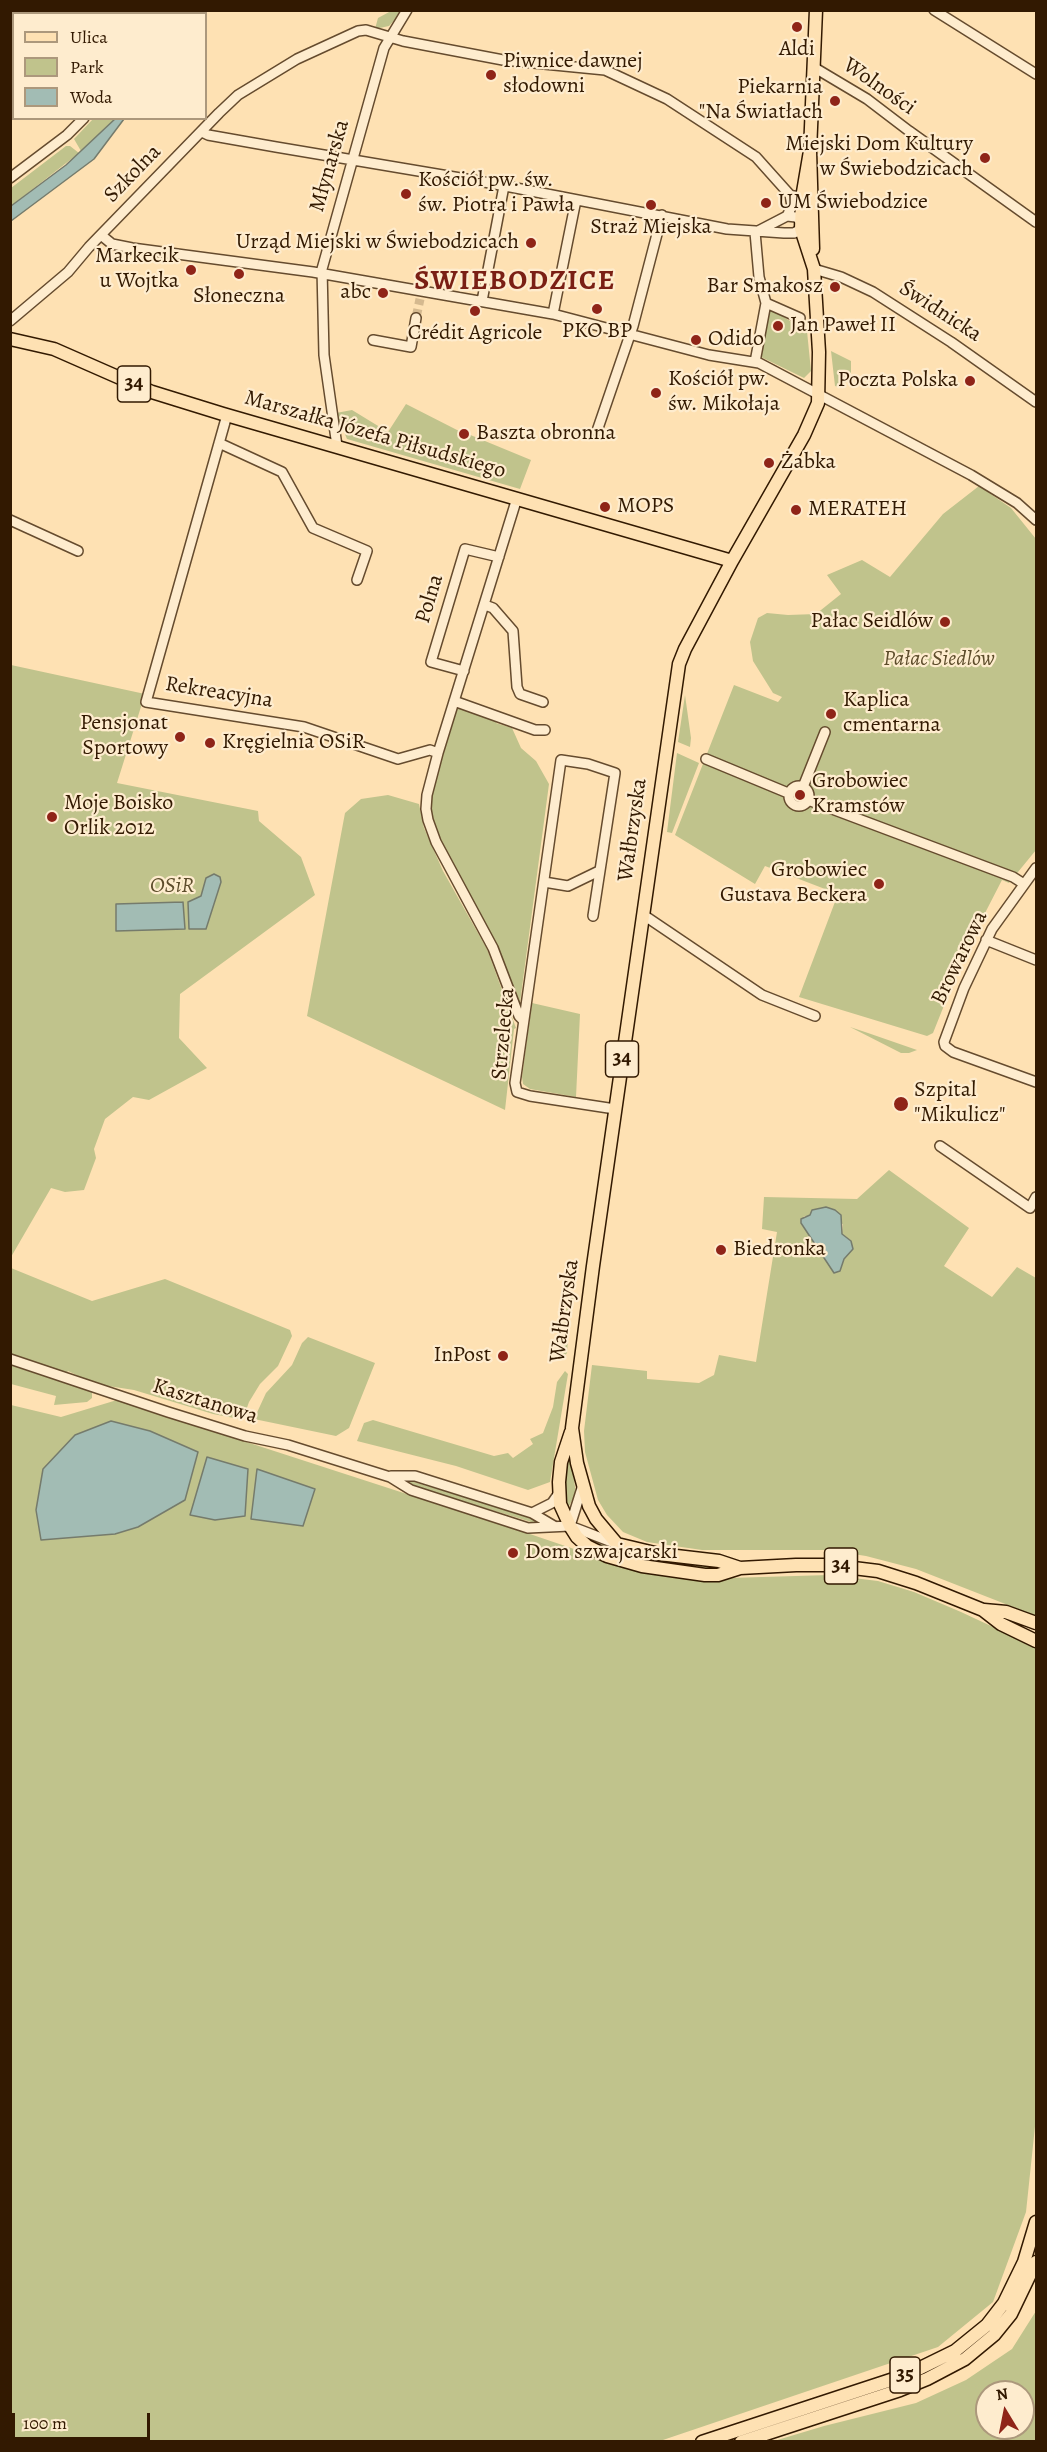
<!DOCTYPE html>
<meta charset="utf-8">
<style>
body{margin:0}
#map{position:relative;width:1047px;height:2452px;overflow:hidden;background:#fee1b3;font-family:Alegreya,serif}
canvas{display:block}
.frame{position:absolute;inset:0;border:12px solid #321901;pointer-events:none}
.legend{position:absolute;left:12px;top:12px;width:195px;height:108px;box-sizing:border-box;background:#feecce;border:2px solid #ac987c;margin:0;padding:8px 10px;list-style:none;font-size:18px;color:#321901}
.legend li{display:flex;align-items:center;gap:12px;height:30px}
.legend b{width:30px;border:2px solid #ac987c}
.north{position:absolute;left:975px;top:2380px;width:60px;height:60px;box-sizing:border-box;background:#feecce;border:2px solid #ac987c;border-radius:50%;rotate:350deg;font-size:16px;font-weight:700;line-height:24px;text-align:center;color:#321901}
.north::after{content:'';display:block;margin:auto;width:21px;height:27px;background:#8f2418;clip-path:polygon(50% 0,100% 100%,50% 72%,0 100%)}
.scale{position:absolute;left:12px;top:2413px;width:138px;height:27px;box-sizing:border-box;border:3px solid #321901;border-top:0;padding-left:8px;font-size:18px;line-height:21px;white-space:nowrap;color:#321901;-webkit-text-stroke:4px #feecce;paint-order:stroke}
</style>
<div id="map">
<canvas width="1047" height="2452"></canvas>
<div class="frame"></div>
<ul class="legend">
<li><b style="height:8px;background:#fee1b3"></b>Ulica</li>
<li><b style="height:16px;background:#c0c38c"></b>Park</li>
<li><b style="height:16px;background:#a2bcb4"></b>Woda</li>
</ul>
<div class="north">N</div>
<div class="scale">100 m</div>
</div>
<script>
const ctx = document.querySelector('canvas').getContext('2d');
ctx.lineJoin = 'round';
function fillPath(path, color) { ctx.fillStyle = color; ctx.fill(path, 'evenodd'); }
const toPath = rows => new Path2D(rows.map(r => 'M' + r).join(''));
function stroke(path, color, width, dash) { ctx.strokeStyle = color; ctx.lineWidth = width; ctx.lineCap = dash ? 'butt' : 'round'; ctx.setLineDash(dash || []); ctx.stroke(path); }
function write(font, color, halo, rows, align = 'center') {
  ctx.font = font + ' Alegreya,serif'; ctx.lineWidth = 4.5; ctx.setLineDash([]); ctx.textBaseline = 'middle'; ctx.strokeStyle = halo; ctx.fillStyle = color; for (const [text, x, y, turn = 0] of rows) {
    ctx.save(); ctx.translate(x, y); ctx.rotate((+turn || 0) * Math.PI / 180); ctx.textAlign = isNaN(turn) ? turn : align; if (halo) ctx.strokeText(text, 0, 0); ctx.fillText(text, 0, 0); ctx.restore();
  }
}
fillPath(toPath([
 [391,11,403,11,389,26,375,29,378,18],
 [93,119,116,119,81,151,74,139],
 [66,146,70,146,79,153,11,206,11,188],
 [770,309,807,331,811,371,804,378,761,357,760,350],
 [831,351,851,361,851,379,839,387,835,386],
 [406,404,459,431,458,435,466,439,468,434,531,460,520,489,347,439,336,413,352,410,388,432],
 [979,486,1011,508,1036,539,1036,850,1009,883,1002,880,967,948,933,1033,927,1036,799,997,838,894,765,866,755,884,675,835,734,685,778,702,782,697,773,693,753,661,750,642,758,618,767,613,788,615,816,614,841,594,827,575,862,560,890,577,943,514],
 [11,665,145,694,117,783,258,811,259,821,301,857,315,895,180,994,179,1038,207,1068,149,1100,133,1097,105,1119,94,1149,96,1158,84,1190,65,1192,51,1188,11,1257],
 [685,695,691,738,690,747,678,742],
 [459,707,497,719,496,723,512,728,521,748,536,761,549,784,519,1010,430,819,430,798,437,766,456,709],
 [677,753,699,763,672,833,667,832],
 [388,795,419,804,424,828,443,871,487,949,516,1028,514,1029,505,1110,307,1016,345,813,361,799],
 [532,1003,580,1014,576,1097,530,1089,523,1084,522,1077],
 [850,1027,868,1033,917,1050,909,1053,901,1053],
 [889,1170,969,1228,944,1266,992,1297,1017,1267,1036,1278,1036,1616,916,1569,866,1556,827,1550,702,1550,647,1542,623,1532,607,1515,598,1500,585,1452,584,1431,592,1365,647,1371,647,1379,699,1383,714,1375,719,1355,756,1362,777,1232,762,1229,764,1197,857,1199],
 [804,1216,810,1216,843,1224,842,1234,851,1241,844,1259,813,1240,801,1223],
 [11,1268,92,1301,165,1279,290,1330,292,1336,278,1366,260,1384,249,1402,244,1416,239,1419,213,1414,134,1390,95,1384,68,1371,66,1374,11,1354],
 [568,1297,574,1298,570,1311,567,1353,562,1359,560,1358],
 [308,1337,375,1363,349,1428,336,1436,254,1419,266,1393,292,1365,302,1343],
 [10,1365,92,1392,92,1398,87,1402,54,1405,56,1396,11,1384],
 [565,1371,568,1374,550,1482,528,1490,456,1466,357,1441,364,1423,373,1420,494,1456,508,1453,513,1458,533,1444,530,1439,543,1433,553,1407,557,1382],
 [117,1400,527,1533,627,1567,695,1579,829,1575,878,1581,914,1592,961,1612,1036,1647,1036,2117,1026,2212,993,2302,938,2347,660,2441,11,2442,11,1405,61,1417],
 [569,1448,576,1493,568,1508,564,1495,564,1478],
 [404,1479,514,1512,539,1522,538,1524,405,1484],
 [589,1540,651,1558,682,1563,728,1566,727,1570,692,1569,641,1560,606,1550],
 [1036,2311,1036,2441,774,2441,824,2426,916,2403,966,2380,1012,2349],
 [987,2392,1023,2392,1023,2428,987,2428]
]), '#c0c38c');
const water = toPath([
 [116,118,124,119,94,159,11,221,11,206,66,165,116,118],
 [214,874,220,877,221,882,206,929,189,929,188,902,201,896,206,878,214,874],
 [183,902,185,929,116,931,116,904,183,902],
 [826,1207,835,1210,841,1215,842,1234,851,1241,853,1249,844,1259,840,1271,834,1273,801,1223,801,1219,810,1215,812,1210,826,1207],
 [111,1421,150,1431,198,1452,185,1500,138,1527,115,1534,41,1540,36,1510,43,1469,75,1435,111,1421],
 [207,1457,248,1469,245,1516,215,1520,190,1515,207,1457],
 [257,1469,315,1489,303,1526,251,1519,257,1469]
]);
fillPath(water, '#a2bcb4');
stroke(water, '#757b6c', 1.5);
stroke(toPath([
 [416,318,420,299]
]), '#d5b98f', 9, [9, 4.5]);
const minor = toPath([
 [934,10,1036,74],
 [17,14,22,10],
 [181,14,185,10],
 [815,68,867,99,909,131,1036,222],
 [202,132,208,135,276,147,490,183,727,229,784,233,794,233,801,229],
 [10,178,67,135,84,118],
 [787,216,792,206,790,195],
 [760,230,787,216,796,217,803,223],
 [755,232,759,277,766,303,755,362],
 [101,235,112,244,132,248,313,272,553,314,709,355,759,363,971,475,1017,503,1036,520],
 [814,269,841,277,873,292,951,342,1036,402],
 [482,301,504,186],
 [766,303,800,318],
 [553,314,576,200],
 [10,321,68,272,89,247,219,113,238,95,297,59,358,31,366,30,403,41,503,60,605,70,667,99,756,157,790,195,802,198,805,195],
 [373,340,411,347,416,318],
 [227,415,146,702,304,727,398,759,430,750,438,753],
 [597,431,633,326,662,215],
 [219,443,282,472,313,528,367,551,357,580],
 [337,446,324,355,322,269,384,48,407,10],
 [517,498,438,753,427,795,426,809,428,820,436,842,493,948,519,1016,523,1020],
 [10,520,78,551],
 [485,605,493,608,513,631,517,687,520,694,543,702],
 [464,671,431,662,465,549,499,557],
 [454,701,535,730,545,730],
 [706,759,788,793],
 '789 796a10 10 0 1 1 20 0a10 10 0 1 1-20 0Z',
 [803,787,825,732],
 [808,800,1013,877,1024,884],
 [1036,868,992,929,964,988,944,1042,945,1046,953,1052,1036,1082],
 [544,882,568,886,599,871],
 [593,916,615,773,588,764,561,760,515,1083,517,1092,530,1096,615,1109],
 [643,917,648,918,762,995,815,1016],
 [986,940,1036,960],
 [940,1146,1030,1208,1036,1197],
 [10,1359,168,1412,245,1436,288,1445,390,1477,411,1490,528,1528,570,1526,617,1544],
 [391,1476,415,1476,532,1513,554,1526],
 [532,1513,552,1503,559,1493],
 [570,1526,582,1488]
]);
const major = toPath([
 [813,249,810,151,816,10],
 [10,339,54,349,152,392,223,414,732,561],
 [571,1432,561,1462,559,1482,560,1504,570,1526,577,1537,587,1546,607,1556,642,1566,705,1575,718,1575,740,1568,796,1565,829,1565,878,1571,916,1583,983,1610,1001,1624,1036,1641],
 [740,1568,719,1561,659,1554,617,1544,596,1519,589,1506,577,1463,572,1428,593,1266,679,664,685,649,732,561,804,435,818,403,819,352,814,269,801,229,802,198,810,151],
 [984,1610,1006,1612,1036,1623],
 [702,2442,906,2375,955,2351,987,2325,1004,2303,1024,2262,1036,2222],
 [741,2442,900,2390,927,2379,965,2359,994,2335,1011,2314,1036,2262]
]);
stroke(minor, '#654b2e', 12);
stroke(major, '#321901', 15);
stroke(minor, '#feecce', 9);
stroke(major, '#fee1b3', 12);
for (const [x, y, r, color] of [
 [797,27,6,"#8f2418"],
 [491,75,6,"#8f2418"],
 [835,101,6,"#8f2418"],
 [985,158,6,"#8f2418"],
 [406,194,6,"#8f2418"],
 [766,203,6,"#8f2418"],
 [651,205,6,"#8f2418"],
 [531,243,6,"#8f2418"],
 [191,270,6,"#8f2418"],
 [239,274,6,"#8f2418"],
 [835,287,6,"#8f2418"],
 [383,293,6,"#8f2418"],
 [597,309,6,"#8f2418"],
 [475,311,6,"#8f2418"],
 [778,326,6,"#8f2418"],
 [696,340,6,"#8f2418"],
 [970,381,6,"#8f2418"],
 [656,393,6,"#8f2418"],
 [464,434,6,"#8f2418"],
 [769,463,6,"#8f2418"],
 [605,507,6,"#8f2418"],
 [796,510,6,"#8f2418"],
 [945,622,6,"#8f2418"],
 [831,714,6,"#8f2418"],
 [180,737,6,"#8f2418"],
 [210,743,6,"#8f2418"],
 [800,795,6,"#8f2418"],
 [52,817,6,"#8f2418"],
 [879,884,6,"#8f2418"],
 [901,1104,8,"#8f2418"],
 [721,1250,6,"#8f2418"],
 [503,1356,6,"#8f2418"],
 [513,1553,6,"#8f2418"]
]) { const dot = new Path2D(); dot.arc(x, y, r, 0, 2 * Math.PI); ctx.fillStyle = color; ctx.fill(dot); stroke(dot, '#feecce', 2); }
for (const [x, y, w] of [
 [134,384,33],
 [622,1059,33],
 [841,1566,33],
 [905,2375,30]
]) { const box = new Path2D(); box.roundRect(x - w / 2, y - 18, w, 36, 4.5); ctx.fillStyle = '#feecce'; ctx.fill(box); stroke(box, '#321901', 1.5); }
write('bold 21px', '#321901', null, [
 ["34",134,384],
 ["34",622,1059],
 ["34",841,1566],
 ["35",905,2375]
]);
write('22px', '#321901', '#feecce', [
 ["Aldi",797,50,"center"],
 ["Piwnice dawnej",503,62],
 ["słodowni",503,87],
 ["Piekarnia",823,88,"right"],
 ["\"Na Światłach",823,113,"right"],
 ["Miejski Dom Kultury",973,145,"right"],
 ["w Świebodzicach",973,170,"right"],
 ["Kościół pw. św.",418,181],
 ["św. Piotra i Pawła",418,206],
 ["UM Świebodzice",778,203],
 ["Straż Miejska",651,228,"center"],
 ["Urząd Miejski w Świebodzicach",519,243,"right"],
 ["Markecik",179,257,"right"],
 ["u Wojtka",179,282,"right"],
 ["Bar Smakosz",823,287,"right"],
 ["abc",371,293,"right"],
 ["Słoneczna",239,297,"center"],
 ["Jan Paweł II",790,326],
 ["PKO BP",597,332,"center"],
 ["Crédit Agricole",475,334,"center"],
 ["Odido",708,340],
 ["Kościół pw.",668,380],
 ["św. Mikołaja",668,405],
 ["Poczta Polska",958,381,"right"],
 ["Baszta obronna",476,434],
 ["Żabka",781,463],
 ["MOPS",617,507],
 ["MERATEH",808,510],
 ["Pałac Seidlów",933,622,"right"],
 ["Kaplica",843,701],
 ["cmentarna",843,726],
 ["Pensjonat",168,724,"right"],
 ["Sportowy",168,749,"right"],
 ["Kręgielnia OSiR",222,743],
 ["Grobowiec",812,782],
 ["Kramstów",812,807],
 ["Moje Boisko",64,804],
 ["Orlik 2012",64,829],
 ["Grobowiec",867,871,"right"],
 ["Gustava Beckera",867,896,"right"],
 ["Szpital",914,1091],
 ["\"Mikulicz\"",914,1116],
 ["Biedronka",733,1250],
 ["InPost",491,1356,"right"],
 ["Dom szwajcarski",525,1553]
], 'left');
write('22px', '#321901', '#feecce', [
 ["Wolności",879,87,35],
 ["Młynarska",330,166,-74],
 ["Szkolna",133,174,-46],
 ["Świdnicka",940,312,33],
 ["Marszałka Józefa Piłsudskiego",375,435,16],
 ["Polna",430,599,-73],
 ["Rekreacyjna",219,693,9],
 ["Wałbrzyska",633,830,-82],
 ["Browarowa",960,958,-64],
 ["Strzelecka",504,1034,-85],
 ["Wałbrzyska",565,1311,-82],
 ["Kasztanowa",205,1402,17]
]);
write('italic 22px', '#5d4c2b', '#feecce', [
 ["Pałac Siedlów",939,660],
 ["OSiR",172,887]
]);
ctx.letterSpacing = '1.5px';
write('bold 28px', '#7a1f14', '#feecce', [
 ["ŚWIEBODZICE",515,282]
]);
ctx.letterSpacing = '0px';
</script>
